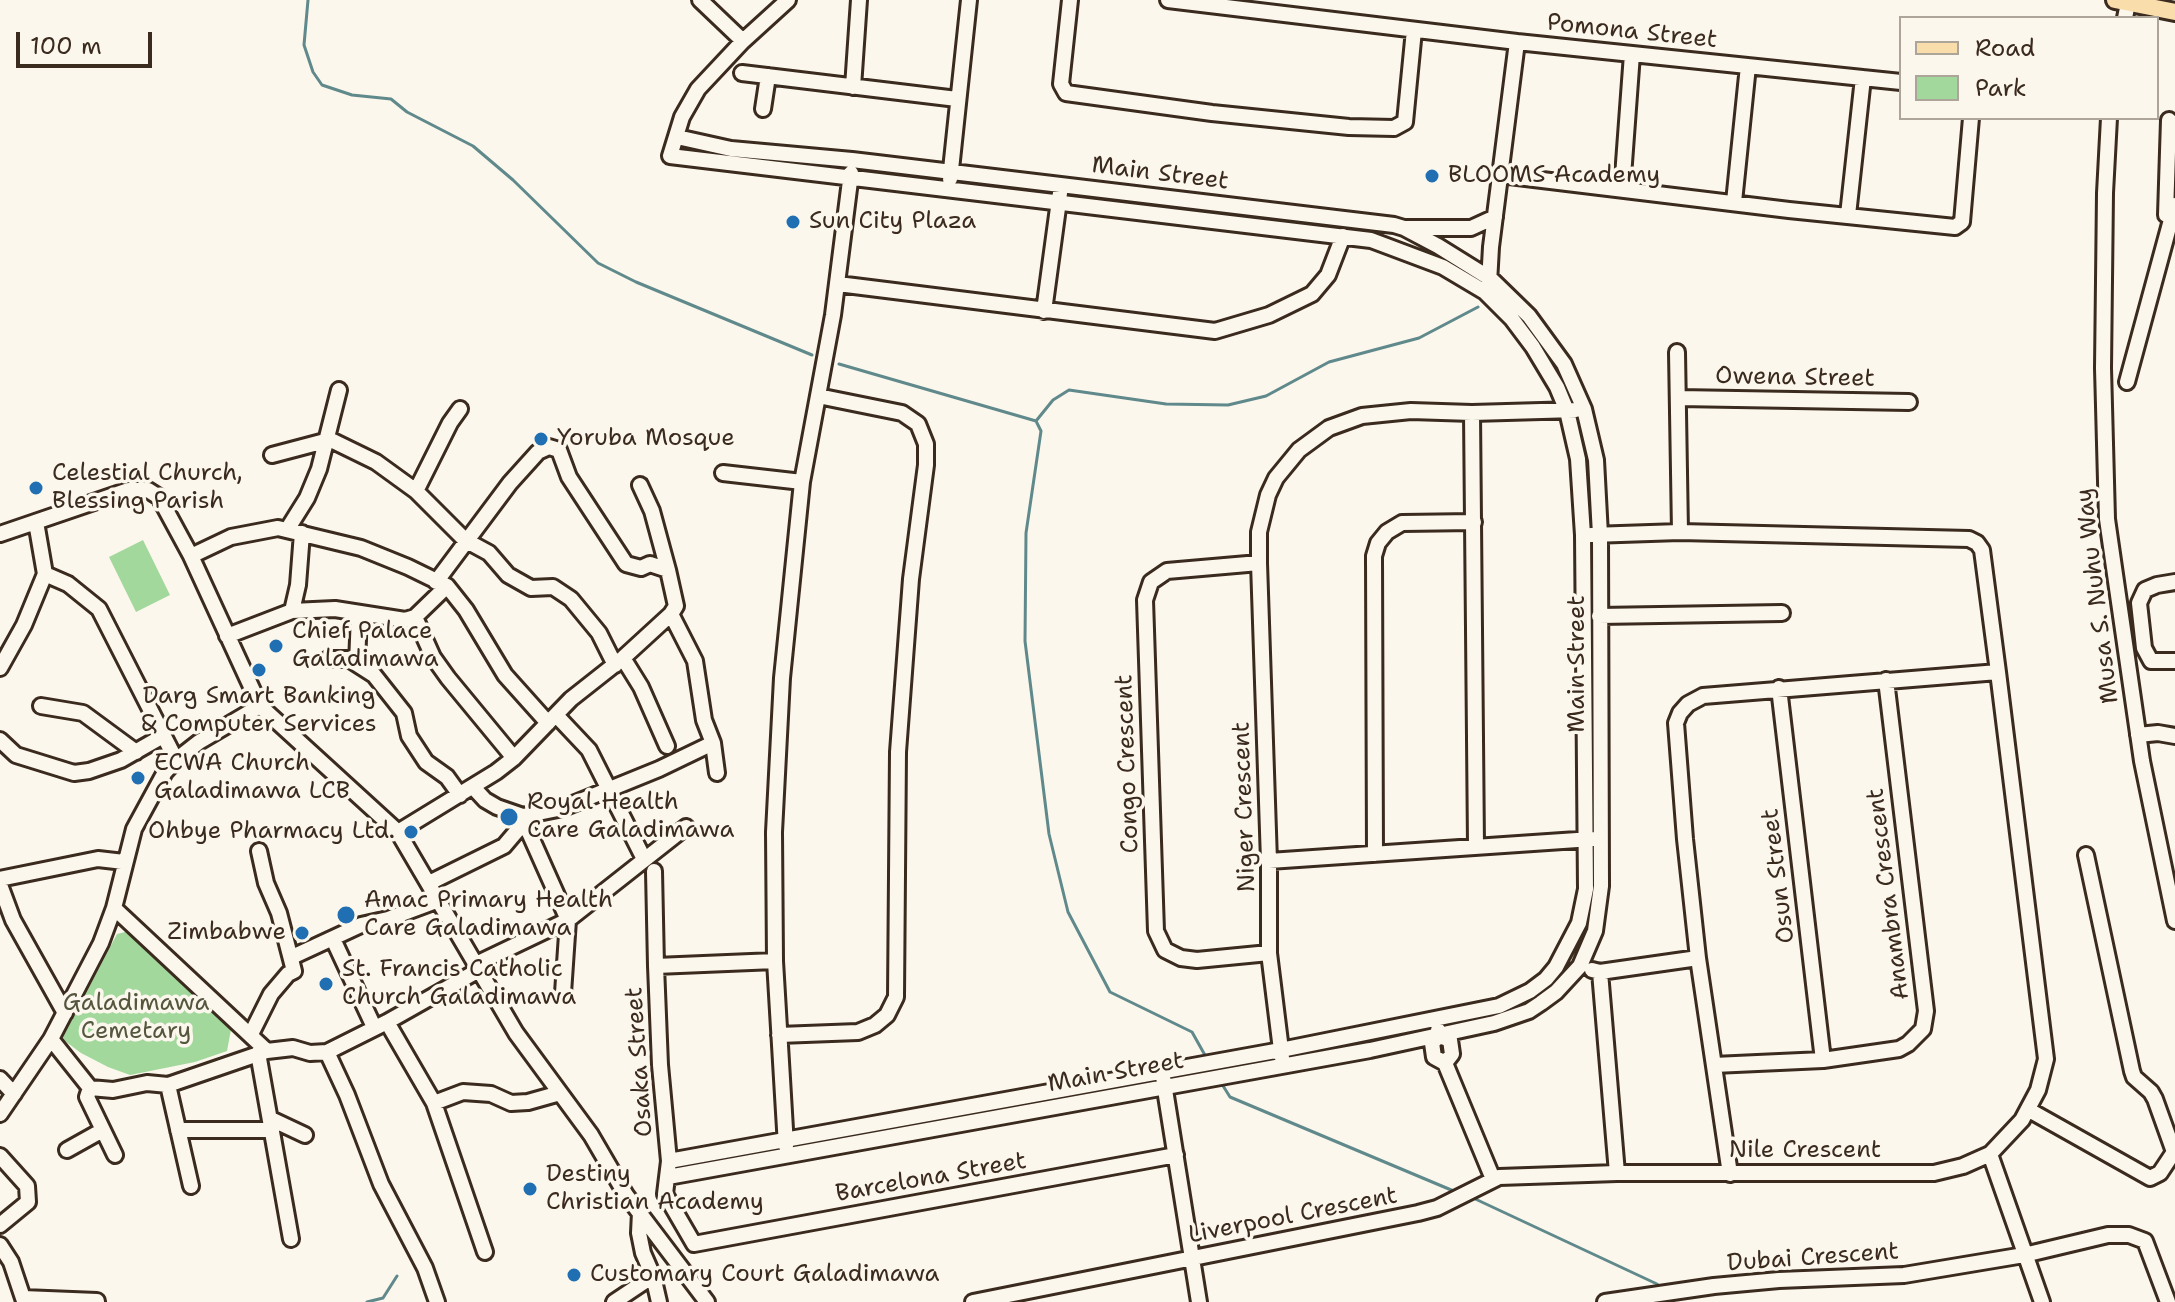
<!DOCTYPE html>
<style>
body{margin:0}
#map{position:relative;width:2175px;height:1302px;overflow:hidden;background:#fbf7ec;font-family:"Shantell Sans",sans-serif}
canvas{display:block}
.legend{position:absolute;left:1899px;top:16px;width:260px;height:104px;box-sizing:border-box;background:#fbf7ec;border:2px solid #aea59a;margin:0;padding:10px 14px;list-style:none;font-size:24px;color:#3b2a1e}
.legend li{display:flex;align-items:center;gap:16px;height:40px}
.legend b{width:40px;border:2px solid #aea59a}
.scale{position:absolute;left:16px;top:32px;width:136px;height:36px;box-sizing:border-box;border:4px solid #3b2a1e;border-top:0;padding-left:10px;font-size:24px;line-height:28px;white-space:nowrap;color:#3b2a1e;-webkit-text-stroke:6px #fbf7ec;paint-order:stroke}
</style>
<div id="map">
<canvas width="2175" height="1302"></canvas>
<ul class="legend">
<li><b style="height:10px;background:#f9deab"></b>Road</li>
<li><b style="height:22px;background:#a2d89c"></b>Park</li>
</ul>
<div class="scale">100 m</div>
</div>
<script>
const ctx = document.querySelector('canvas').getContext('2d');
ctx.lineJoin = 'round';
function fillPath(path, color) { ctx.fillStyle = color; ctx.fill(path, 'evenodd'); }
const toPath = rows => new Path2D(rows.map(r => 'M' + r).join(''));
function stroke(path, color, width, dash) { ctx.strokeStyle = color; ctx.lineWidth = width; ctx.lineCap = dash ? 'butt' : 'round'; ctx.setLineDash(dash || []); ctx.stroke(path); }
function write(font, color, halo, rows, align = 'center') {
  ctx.font = font + ' "Shantell Sans",sans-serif'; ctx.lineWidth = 7; ctx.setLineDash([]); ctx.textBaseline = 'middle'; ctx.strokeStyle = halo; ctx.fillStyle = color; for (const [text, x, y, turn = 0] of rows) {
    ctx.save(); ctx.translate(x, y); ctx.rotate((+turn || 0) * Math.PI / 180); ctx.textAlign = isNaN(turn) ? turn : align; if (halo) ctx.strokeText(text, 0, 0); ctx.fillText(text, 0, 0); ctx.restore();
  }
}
fillPath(toPath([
 [143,540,170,595,136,612,109,557],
 [129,931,232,1024,227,1051,195,1062,130,1075,108,1067,81,1053,65,1041,63,1037,117,934]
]), '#a2d89c');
stroke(toPath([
 [308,0,304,45,313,72,322,85,352,95,391,99,407,112,473,146,513,180,598,263,636,282,812,355],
 [839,364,1036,421,1041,431,1026,533,1025,641,1049,834,1068,912,1110,992,1192,1032,1206,1057],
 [1036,421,1053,400,1069,390,1166,404,1228,405,1266,396,1329,362,1419,338,1478,307],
 [1220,1081,1230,1097,1456,1192],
 [1471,1197,1657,1284,1662,1289],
 [367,1302,383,1298,397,1276]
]), '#60898c', 3);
const minor = toPath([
 [700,0,743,41],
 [1070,0,1061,84,1066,93,1212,113,1349,127,1394,128,1405,122,1414,30],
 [1168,0,1517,42,1901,82],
 [2125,18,2128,3],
 [742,73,957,99],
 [853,87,859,0],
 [763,109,768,76],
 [2109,118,2105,193,2103,368,2107,519,2142,761,2175,921],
 [1501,175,1789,210,1955,227,1962,222,1971,118],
 [950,179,969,0],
 [1622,190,1632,54],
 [1734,202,1748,66],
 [1848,215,1863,78],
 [2166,215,2169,120],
 [1406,228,1471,228,1495,217],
 [1489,283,1491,247,1517,42],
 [838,284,1215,331,1269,315,1312,294,1328,275,1343,236],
 [1044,311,1060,193],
 [1677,352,1680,532],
 [2127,382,2175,205],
 [1679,398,1909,402],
 [1472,413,1476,846],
 [272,455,325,441,333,441,376,462,416,491,465,540,489,553,508,575,531,588,553,587,571,599,599,633,615,665],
 [723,473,802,482],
 [416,491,450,423,460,409],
 [287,530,307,498,319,469,339,390],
 [0,534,129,490,148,490,159,497,191,556,260,706,398,832,516,1033,591,1135,626,1195,707,1302],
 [191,556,231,537,278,528,361,548,408,567,447,586,466,610,505,675,548,723],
 [1259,563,1167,571,1151,582,1145,600,1156,931,1165,950,1181,958,1197,960,1269,953],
 [45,574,68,584,99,609,176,760],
 [436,582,510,483,538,452,549,447,559,450,569,477,626,564,641,568,650,564,668,570],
 [2175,582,2157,585,2145,590,2139,603,2144,648,2151,661,2175,661],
 [292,611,298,585,302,533],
 [671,614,695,661,704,720,713,743,717,773],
 [1599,616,1782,613],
 [415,617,433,657,448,678,514,758],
 [227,636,292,611,335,609,405,620,415,617,447,586],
 [623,658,641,687,667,746],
 [328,659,349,659,374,675,404,713,409,736,426,762,447,777,460,795],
 [357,664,359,614],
 [0,668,24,625,45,574,36,522],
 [1779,688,1823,1060],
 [41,706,83,713,136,752],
 [556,715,589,750,644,859],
 [2138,735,2158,733,2175,736],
 [0,740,16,755,74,773,89,771,121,760,163,736],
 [473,787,485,800,497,807,523,816,563,808,659,769,713,743],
 [521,826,527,828,568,920,563,993],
 [398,832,496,772,514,758,571,699,623,658,671,614,676,606,668,570,652,511,640,485],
 [1375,854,1374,556,1378,543,1387,532,1402,523,1474,522],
 [1269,861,1592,839],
 [654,871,656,966],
 [0,879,98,859,124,862],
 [429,883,504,846,521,826,523,817],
 [0,885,13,920,65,1013],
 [114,908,267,1051],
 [333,939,374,1027],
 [292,957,361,925,388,919,439,900],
 [775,961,656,966,660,1065,669,1161,665,1194,694,1244,1176,1155],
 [476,964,568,920,686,827],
 [1592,970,1600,972,1698,958],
 [1600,972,1617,1173],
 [387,1022,434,1103,485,1252],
 [1438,1030,1439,1036,1432,1043,1434,1057,1445,1063,1452,1054,1450,1040,1439,1036],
 [251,1034,271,994,288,974,294,971,279,913,266,883,259,851],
 [779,1035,858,1032,875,1025,887,1015,896,997,898,752,911,579,926,465,926,444,918,424,902,413,818,396],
 [51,1039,90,1088,113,1090,147,1083,168,1085,267,1051,293,1048,310,1053,327,1052,387,1022,479,970],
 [327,1052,347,1095,381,1184,425,1268,437,1302],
 [258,1053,291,1239],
 [1282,1058,1269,953,1269,861,1259,563,1259,532,1268,495,1276,478,1299,450,1329,428,1362,416,1411,411,1472,413,1576,410],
 [1445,1063,1493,1179],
 [1714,1065,1823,1060,1899,1049,1908,1044,1923,1029,1926,1011,1886,680],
 [1163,1077,1199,1302],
 [0,1079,14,1094],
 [168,1085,191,1186],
 [90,1088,87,1097,115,1155],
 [434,1103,463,1092,491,1094,511,1103,528,1102,560,1093],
 [2029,1110,2150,1178,2160,1173,2174,1152,2155,1099,2151,1092,2134,1077,2132,1071,2086,855],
 [0,1114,51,1039,101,943,114,908,134,829,165,772,176,760,199,742,260,706],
 [271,1119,305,1135],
 [178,1130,271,1130],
 [786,1146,775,961,774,832,782,678,802,482,833,315,851,173],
 [67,1150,101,1131],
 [1990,1154,2042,1302],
 [0,1156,27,1186,28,1202,0,1225],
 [669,1161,1281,1050,1499,1006,1530,991,1546,979,1556,967,1579,923,1586,889,1583,535,1578,459,1567,411,1557,387,1533,347,1512,319,1485,292,1443,267,1371,240,670,156,682,117,698,89,743,41,788,0],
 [1730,1174,1698,958,1685,839,1676,723,1680,713,1688,704,1703,696,1998,672],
 [668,1177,1370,1050,1494,1023,1529,1011,1541,1003,1556,992,1580,966,1595,931,1601,886,1600,535,1596,460,1584,409,1564,364,1529,316,1491,279,1438,246,1404,228,1394,225,852,160,731,149,677,137],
 [0,1245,11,1262,23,1298,97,1301],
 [653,1276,659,1302],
 [614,1302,653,1276,643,1253,639,1233,640,1212],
 [973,1302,1418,1213,1437,1208,1499,1177,1617,1173,1934,1173,1963,1166,1990,1154,2022,1120,2038,1090,2046,1059,1998,672,1982,550,1977,543,1969,539,1680,532,1591,535],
 [1605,1302,1714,1286,1779,1280,1904,1275,2024,1255,2108,1235,2129,1235,2145,1241,2168,1302]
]);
const major = toPath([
 [2115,0,2175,12]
]);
stroke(minor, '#3b2a1e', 20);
stroke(major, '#3b2a1e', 22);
stroke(minor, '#fbf7ec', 14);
stroke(major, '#f9deab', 16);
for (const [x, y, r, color] of [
 [1432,176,8,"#1f6fb2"],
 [793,222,8,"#1f6fb2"],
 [541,439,8,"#1f6fb2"],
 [36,488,8,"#1f6fb2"],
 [276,646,8,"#1f6fb2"],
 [259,670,8,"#1f6fb2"],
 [138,778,8,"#1f6fb2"],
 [509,817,10,"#1f6fb2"],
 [411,832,8,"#1f6fb2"],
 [346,915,10,"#1f6fb2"],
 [302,933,8,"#1f6fb2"],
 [326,984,8,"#1f6fb2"],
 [530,1189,8,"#1f6fb2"],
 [574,1275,8,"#1f6fb2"]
]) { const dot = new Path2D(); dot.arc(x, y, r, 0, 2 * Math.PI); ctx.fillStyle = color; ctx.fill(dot); stroke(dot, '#fbf7ec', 3); }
write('24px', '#3b2a1e', '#fbf7ec', [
 ["Pomona Street",1632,32,6],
 ["Main Street",1160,174,7],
 ["Owena Street",1795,378,1],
 ["Musa S. Nuhu Way",2098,596,-97],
 ["Main Street",1578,664,-90],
 ["Congo Crescent",1128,764,-92],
 ["Niger Crescent",1245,807,-92],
 ["Osun Street",1779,876,-97],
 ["Anambra Crescent",1889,894,-97],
 ["Osaka Street",640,1062,-94],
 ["Main Street",1116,1073,-10],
 ["Nile Crescent",1805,1151],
 ["Barcelona Street",931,1178,-10],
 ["Liverpool Crescent",1293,1216,-11],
 ["Dubai Crescent",1813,1258,-4]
]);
write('24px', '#3b2a1e', '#fbf7ec', [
 ["BLOOMS Academy",1448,176],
 ["Sun City Plaza",809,222],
 ["Yoruba Mosque",557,439],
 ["Celestial Church,",52,474],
 ["Blessing Parish",52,502],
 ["Chief Palace",292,632],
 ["Galadimawa",292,660],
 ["Darg Smart Banking",259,697,"center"],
 ["& Computer Services",259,725,"center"],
 ["ECWA Church",154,764],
 ["Galadimawa LCB",154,792],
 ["Royal Health",527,803],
 ["Care Galadimawa",527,831],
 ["Ohbye Pharmacy Ltd.",395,832,"right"],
 ["Amac Primary Health",364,901],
 ["Care Galadimawa",364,929],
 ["Zimbabwe",286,933,"right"],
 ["St. Francis Catholic",342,970],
 ["Church Galadimawa",342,998],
 ["Destiny",546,1175],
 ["Christian Academy",546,1203],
 ["Customary Court Galadimawa",590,1275]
], 'left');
write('24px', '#55563e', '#fbf7ec', [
 ["Galadimawa",136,1004],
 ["Cemetary",136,1032]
]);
</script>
